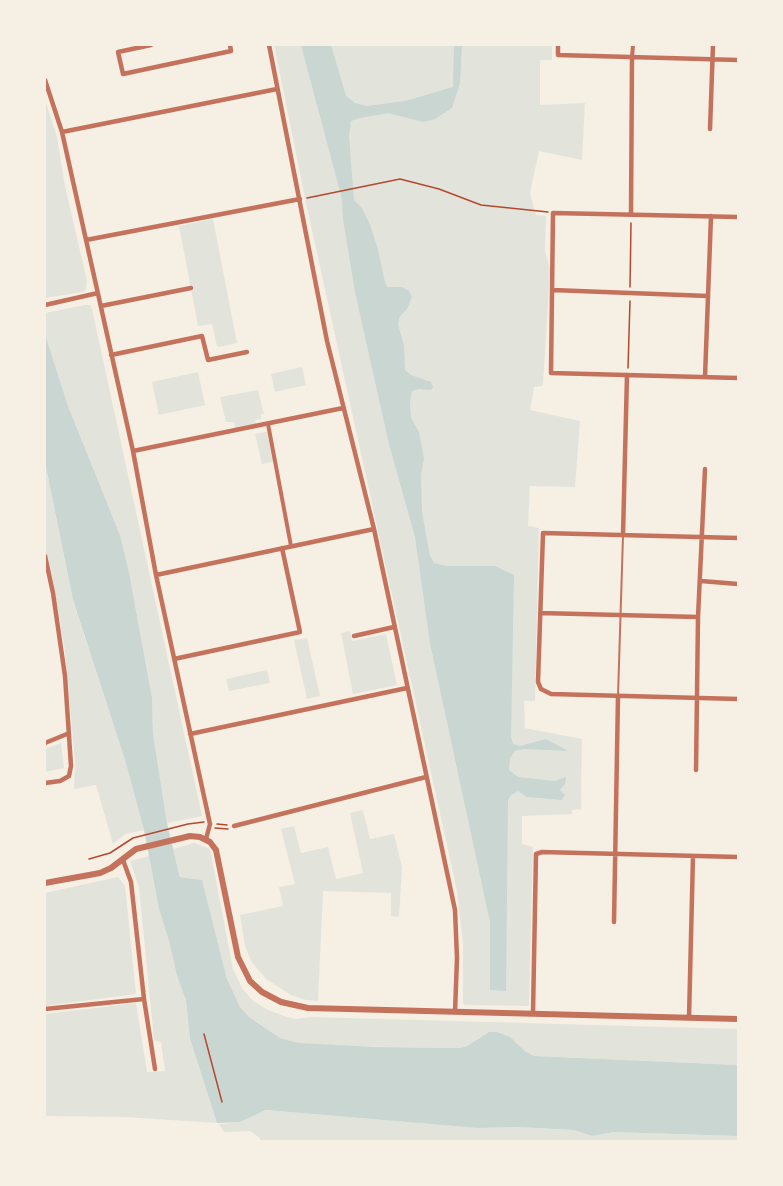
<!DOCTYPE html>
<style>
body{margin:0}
#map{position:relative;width:783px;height:1186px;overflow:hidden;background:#f6efe4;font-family:"Times New Roman",serif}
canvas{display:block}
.frame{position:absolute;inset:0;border:46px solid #f6efe4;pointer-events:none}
</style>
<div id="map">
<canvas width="783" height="1186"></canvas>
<div class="frame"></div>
</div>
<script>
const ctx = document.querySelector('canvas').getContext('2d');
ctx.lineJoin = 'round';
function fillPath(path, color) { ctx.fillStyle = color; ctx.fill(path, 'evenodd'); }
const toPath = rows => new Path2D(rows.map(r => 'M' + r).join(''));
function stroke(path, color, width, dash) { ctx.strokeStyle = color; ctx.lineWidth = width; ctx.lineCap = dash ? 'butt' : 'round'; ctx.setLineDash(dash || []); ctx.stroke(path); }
fillPath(toPath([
 [274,45,552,45,552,60,540,60,540,105,585,103,582,160,539,151,530,193,536,215,546,216,545,251,550,269,543,384,542,386,534,387,530,410,580,421,575,487,530,486,528,526,539,528,535,701,524,701,525,728,582,739,581,809,572,810,572,814,522,816,522,844,533,847,529,1005,527,1006,465,1005,463,1003,463,944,457,891,306,203],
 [45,100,57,137,65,186,87,281,86,289,83,292,45,298],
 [213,219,237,343,220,347,217,346,212,324,198,326,179,226],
 [85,305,90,305,92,309,202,816,167,823,153,734,152,698,129,572,120,535,68,406,45,334,45,313],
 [302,367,306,385,275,392,271,374],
 [198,372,205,405,159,415,152,382],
 [258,390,264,414,261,414,261,419,255,420,256,424,235,428,234,422,226,422,220,397],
 [270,431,277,461,262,464,255,434],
 [45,462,73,601,125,760,144,830,126,834,113,844,96,785,74,789,75,762,65,651,53,580,45,552],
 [350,631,352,641,386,634,397,685,353,694,341,633],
 [307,638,320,696,307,699,294,640],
 [267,670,270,683,229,691,226,679],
 [61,743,64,768,45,772,45,749],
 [363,810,370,839,394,834,402,867,399,917,391,916,391,893,323,891,318,1001,306,1000,291,995,266,979,251,961,245,946,240,915,283,906,279,887,295,884,281,829,294,826,301,853,328,847,336,879,363,873,350,813],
 [194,843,210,849,233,969,242,988,252,1000,266,1009,284,1016,295,1019,311,1017,738,1029,738,1065,534,1056,525,1051,516,1042,497,1032,489,1032,467,1046,462,1048,328,1046,298,1043,280,1038,249,1017,240,1007,227,979,202,880,180,877,179,874,173,849],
 [149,856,159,909,169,941,177,976,186,1000,190,1039,217,1123,125,1117,45,1116,45,1014,136,1003,147,1072,165,1071,161,1042,154,1040,139,887,130,861],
 [118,877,125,886,136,994,45,1006,45,893],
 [266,1110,477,1128,518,1127,574,1130,592,1136,614,1132,738,1136,738,1141,260,1141,260,1138,250,1131,224,1132,219,1124,240,1122]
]), '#e2e4dc');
fillPath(toPath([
 [301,45,331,45,346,96,355,103,367,106,405,101,453,87,454,45,462,45,460,83,452,108,435,119,423,122,388,113,360,118,351,121,349,136,354,200,362,208,370,225,377,246,385,282,387,287,402,287,409,291,412,297,407,309,400,316,398,324,404,346,405,370,411,375,431,382,433,387,431,390,419,389,412,391,410,401,411,418,419,432,424,459,421,475,422,512,430,556,434,563,446,566,495,566,514,575,511,737,513,744,520,746,546,739,568,751,524,749,515,751,510,758,509,770,518,777,554,781,566,777,565,784,560,790,565,795,562,800,527,797,518,791,511,795,508,800,506,991,490,990,490,922,430,643,415,537,389,444,355,292,343,219,342,199],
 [45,334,68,406,120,535,129,572,152,698,153,734,167,823,179,874,180,877,202,880,227,979,240,1007,249,1017,280,1038,299,1043,375,1047,461,1048,467,1046,489,1032,497,1032,510,1037,525,1051,534,1056,738,1065,738,1136,614,1132,592,1136,574,1130,518,1127,477,1128,266,1110,240,1122,217,1123,190,1039,186,1000,177,976,169,941,159,909,144,830,125,760,73,600,45,462]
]), '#c9d6d2');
stroke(toPath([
 [307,198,400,179,439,189,481,205,548,212],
 [630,287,631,223],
 [628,368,630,301],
 [217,824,227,825],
 [215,828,228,829],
 [89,859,110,853,133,838,188,824,204,822],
 [204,1034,222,1102]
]), '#b5482f', 1.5);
stroke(toPath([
 [618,696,623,536]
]), '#c5725c', 2);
stroke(toPath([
 [632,57,633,45],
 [268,424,291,546]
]), '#c5725c', 4);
stroke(toPath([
 [151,45,118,52,123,74,231,51,230,45],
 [269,45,327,341,374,529,455,910,457,958,455,1012],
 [558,45,558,55,738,60],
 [45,80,62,132,133,451,156,575,210,824,206,839],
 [710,129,713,45],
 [62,132,277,89],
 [631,214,632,57],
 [738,217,553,213,551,373,738,378],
 [86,240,300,199],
 [552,290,708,296],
 [45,305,98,293],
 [101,306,191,288],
 [111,355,202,336,208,360,247,352],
 [705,377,711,216],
 [133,451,343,408],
 [623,535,627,375],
 [738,538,543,533,538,682,541,689,551,694,738,699],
 [45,556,53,593,65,676,71,766,69,776,60,781,45,783],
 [156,575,374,529],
 [701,581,738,584],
 [540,613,698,617],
 [354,636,394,627],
 [174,659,300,632,282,548],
 [190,734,407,688],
 [45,743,67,734],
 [696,770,698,617,705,469],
 [234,826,426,777],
 [123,860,131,882,144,999],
 [614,922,618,696],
 [45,1009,144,999,155,1069],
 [533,1013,536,854,542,852,738,857],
 [689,1018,693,856]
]), '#c5725c', 4.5);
stroke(toPath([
 [45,883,100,873,111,868,136,849,190,836,200,837,210,842,216,850,238,957,250,981,262,992,281,1002,308,1008,738,1019]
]), '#c5725c', 6);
</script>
